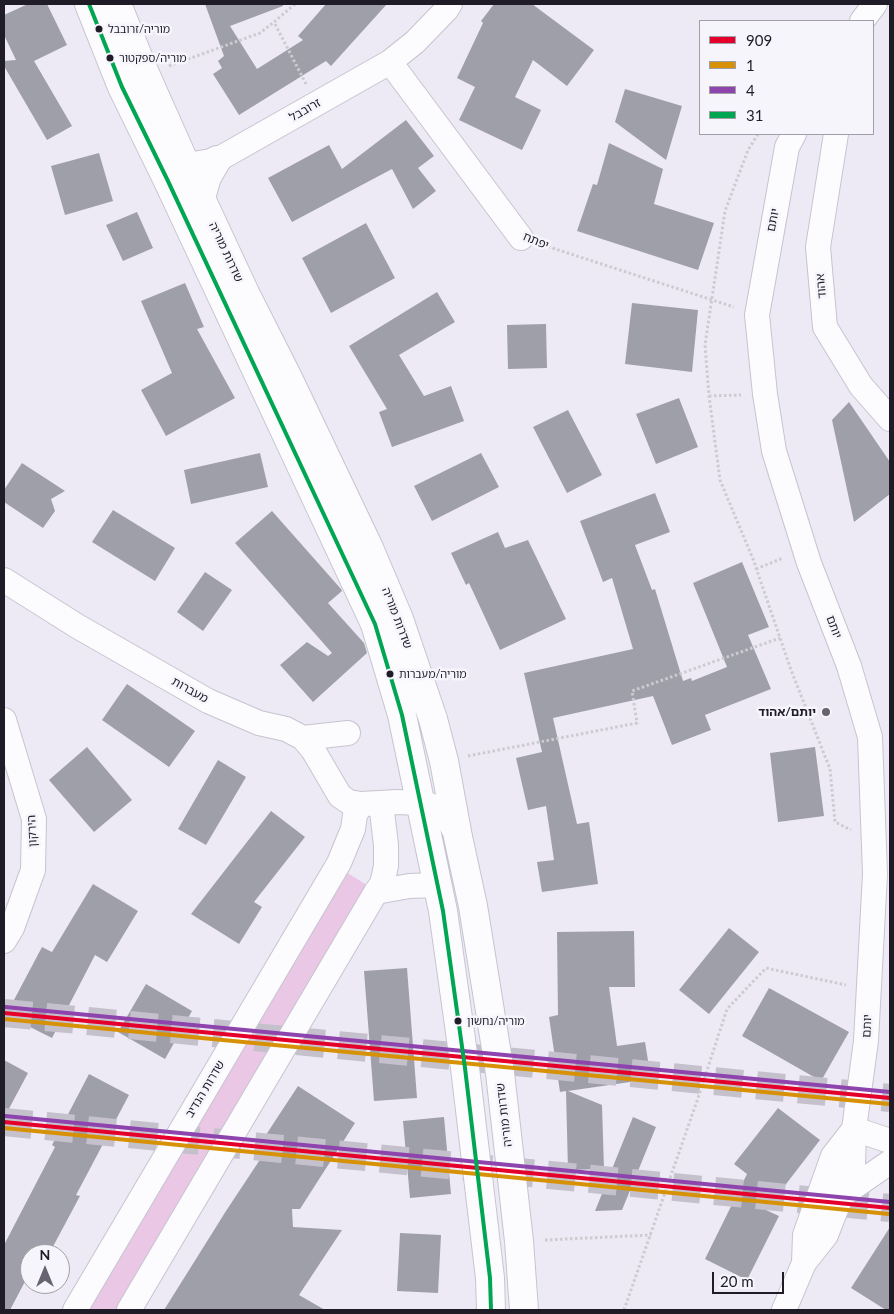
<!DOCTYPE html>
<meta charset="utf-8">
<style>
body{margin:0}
#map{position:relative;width:894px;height:1314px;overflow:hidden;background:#edeaf6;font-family:Lato,sans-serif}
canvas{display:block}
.frame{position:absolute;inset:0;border:5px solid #1f1c28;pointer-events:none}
.legend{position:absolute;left:699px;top:20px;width:175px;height:115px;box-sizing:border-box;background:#f6f5fc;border:1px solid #a09ea7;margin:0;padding:6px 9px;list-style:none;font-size:15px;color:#1f1c28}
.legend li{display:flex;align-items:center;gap:10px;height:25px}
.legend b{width:25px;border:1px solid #a09ea7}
.north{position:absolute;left:20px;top:1244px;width:50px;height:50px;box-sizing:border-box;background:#f6f5fc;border:1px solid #a09ea7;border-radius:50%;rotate:0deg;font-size:14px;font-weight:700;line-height:20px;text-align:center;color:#1f1c28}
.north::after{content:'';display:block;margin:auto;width:18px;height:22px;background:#676470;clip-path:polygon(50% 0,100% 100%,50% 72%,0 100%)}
.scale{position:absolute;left:712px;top:1272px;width:72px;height:22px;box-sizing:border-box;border:2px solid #1f1c28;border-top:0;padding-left:6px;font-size:15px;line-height:18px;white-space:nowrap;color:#1f1c28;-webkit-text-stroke:4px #f6f5fc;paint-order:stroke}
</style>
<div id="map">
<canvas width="894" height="1314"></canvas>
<div class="frame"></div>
<ul class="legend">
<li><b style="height:6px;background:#e4002b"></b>909</li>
<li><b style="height:6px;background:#d79106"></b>1</li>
<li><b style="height:6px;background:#8e44ad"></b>4</li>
<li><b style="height:6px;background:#00a651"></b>31</li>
</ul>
<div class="north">N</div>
<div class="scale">20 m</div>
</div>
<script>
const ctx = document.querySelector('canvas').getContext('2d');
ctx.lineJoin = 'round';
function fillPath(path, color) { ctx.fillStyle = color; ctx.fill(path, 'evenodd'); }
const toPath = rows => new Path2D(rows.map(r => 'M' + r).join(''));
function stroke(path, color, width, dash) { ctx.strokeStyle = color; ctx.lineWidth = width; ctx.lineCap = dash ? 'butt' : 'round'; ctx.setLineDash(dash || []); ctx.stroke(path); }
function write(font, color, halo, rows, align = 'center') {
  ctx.font = font + ' Lato,"Noto Sans Hebrew",sans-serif'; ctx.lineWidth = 5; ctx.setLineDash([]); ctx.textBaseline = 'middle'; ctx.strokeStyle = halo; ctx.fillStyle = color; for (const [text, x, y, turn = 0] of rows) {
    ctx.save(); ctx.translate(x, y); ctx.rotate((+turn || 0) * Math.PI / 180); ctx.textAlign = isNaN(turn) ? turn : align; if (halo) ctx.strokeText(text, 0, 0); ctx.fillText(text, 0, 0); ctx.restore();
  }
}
fillPath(toPath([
 [346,872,370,887,118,1310,85,1310]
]), '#eac7e4');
fillPath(toPath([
 [28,4,47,4,67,45,34,61,72,126,47,140,4,66,4,61,16,60,4,35,4,15],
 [205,4,283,4,283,6,230,26,257,69,303,40,298,36,326,4,387,4,331,66,326,61,239,115,213,74,222,68,218,61,224,56],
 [494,4,532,4,594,50,567,86,533,60,515,97,541,110,522,150,459,120,475,87,457,78,483,23,481,21],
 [625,89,682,106,666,160,615,122],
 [406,120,434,156,418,168,436,191,413,209,392,169,292,222,268,178,329,145,342,169],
 [609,143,663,169,654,204,714,223,698,270,577,231,593,184,597,185],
 [99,153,113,201,65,215,51,166],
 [137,212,153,248,123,261,106,225],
 [366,223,395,278,331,313,302,258],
 [185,283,204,327,197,329,235,398,166,436,141,390,172,373,141,301],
 [437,292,455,322,399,355,424,396,451,386,464,421,392,447,379,412,387,409,349,346],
 [632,303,698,310,692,372,625,364],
 [546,324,547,368,508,369,507,325],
 [679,398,698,447,656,464,636,414],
 [849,402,890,462,890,494,854,522,832,420],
 [568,410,602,475,567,493,533,427],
 [260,453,268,487,191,504,184,470],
 [481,453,499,487,432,521,414,486],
 [22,463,65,491,51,499,55,511,43,528,4,502,4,490],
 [655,493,670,532,635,545,652,590,655,589,683,681,691,678,692,681,727,667,693,583,742,562,769,627,748,635,771,689,705,715,711,730,672,745,653,696,553,718,577,824,589,822,598,884,542,892,537,862,554,860,546,806,528,810,516,758,542,752,524,673,633,649,612,578,603,582,580,521],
 [113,510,175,548,155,581,92,542],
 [272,511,341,589,342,591,328,603,364,643,367,653,313,702,280,665,307,642,328,656,332,653,235,543],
 [498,532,505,548,528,540,566,619,500,650,469,583,466,585,451,553],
 [205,572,232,590,203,631,177,612],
 [127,684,195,731,169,767,102,720],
 [87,747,132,800,94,832,49,780],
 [815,747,824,816,778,822,770,753],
 [218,760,246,777,206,845,178,829],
 [271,811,305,837,254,902,262,907,239,944,191,914],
 [93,884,138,911,107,962,95,955,52,1038,6,1015,42,947,52,952],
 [729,928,759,952,709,1014,679,990],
 [634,931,635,987,609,987,617,1046,645,1042,651,1079,568,1091,602,1105,604,1169,568,1170,566,1091,560,1092,549,1017,558,1015,557,932],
 [407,968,417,1098,374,1101,364,971],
 [146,984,192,1011,165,1059,118,1032],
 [769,988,849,1032,821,1081,742,1036],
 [4,1060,28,1073,4,1118],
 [89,1074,129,1095,76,1195,80,1196,49,1254,30,1254,30,1272,10,1310,4,1310,4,1245,55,1147,52,1145],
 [298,1086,355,1123,300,1209,292,1209,293,1227,342,1230,299,1295,325,1310,164,1310,226,1211,265,1152,258,1147],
 [778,1108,820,1140,766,1210,779,1216,747,1280,705,1259,747,1174,734,1164],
 [444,1117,451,1194,410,1198,403,1121],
 [633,1117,656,1127,622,1210,595,1211],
 [890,1227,890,1310,886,1310,851,1288],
 [400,1233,441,1235,438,1293,397,1291]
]), '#9f9faa');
stroke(toPath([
 [4,1013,890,1098],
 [4,1122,890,1208]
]), '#c4c1cd', 28, [28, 14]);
const minor = toPath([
 [862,21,875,4],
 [390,62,521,238],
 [836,134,818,247,825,327,861,386,890,419],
 [199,163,217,160,390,62,415,42,446,10,450,4],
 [4,580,77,626,208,701,259,723,286,729,303,738,313,750,340,796,349,802,361,804],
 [4,720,34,819,33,870,12,928,4,941],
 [303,738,348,733],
 [376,892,409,886,438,885],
 [854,1129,890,1141],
 [841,1196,890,1162],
 [804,1263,805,1235,833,1156,854,1129],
 [75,1310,339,863,353,829,355,815,361,804,397,802,420,803,430,805,441,811,447,818,457,835],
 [129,1310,376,892,382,884,386,866,386,845,381,803],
 [784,1310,804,1263,826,1235,853,1166,854,1129,866,1041,875,874,870,737,849,666,809,563,774,451,765,394,757,315,787,147,794,134]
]);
const major = toPath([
 [89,4,122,87,167,179,375,624,402,715,443,911,465,1068,490,1278,491,1310],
 [117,4,143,69,191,177,245,293,288,378,369,548,399,619,433,719,444,761,458,837,473,906,500,1073,519,1241,524,1310],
 [201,198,207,177,217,160]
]);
stroke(minor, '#c6c4cf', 26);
stroke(major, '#c6c4cf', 30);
stroke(toPath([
 [295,4,274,22,306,84],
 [169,66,260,33,274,22],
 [758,134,748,150,725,211,705,345,709,396,720,480,753,559,791,670,830,769,835,822,851,830],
 [543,245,734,307],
 [709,396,741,395],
 [756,569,783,558],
 [468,756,637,723,632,691,780,638],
 [545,1240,651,1235],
 [624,1310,697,1101,727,1009,766,968,846,985]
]), '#cccbcf', 3, [2.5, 2.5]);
stroke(minor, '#fcfcfe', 24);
stroke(major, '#fcfcfe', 28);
stroke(toPath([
 [4,1013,890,1098],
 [4,1122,890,1208]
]), '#e4002b', 4);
stroke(toPath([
 [4,1019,889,1104],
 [4,1128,889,1214]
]), '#d79106', 4);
stroke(toPath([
 [5,1007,890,1092],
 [5,1116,890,1202]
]), '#8e44ad', 4);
stroke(toPath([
 [89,4,122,87,167,179,375,624,402,715,443,911,465,1068,490,1278,491,1310]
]), '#00a651', 4);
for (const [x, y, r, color] of [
 [99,29,4.5,"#1f1c28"],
 [110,58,4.5,"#1f1c28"],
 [390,674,4.5,"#1f1c28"],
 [826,712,5,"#676470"],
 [458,1021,4.5,"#1f1c28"]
]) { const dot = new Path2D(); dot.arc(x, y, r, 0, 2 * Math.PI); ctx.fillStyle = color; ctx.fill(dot); stroke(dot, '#f6f5fc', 2); }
write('11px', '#1f1c28', '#f6f5fc', [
 ["מוריה/זרובבל",108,29],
 ["מוריה/ספקטור",119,58],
 ["מוריה/מעברות",399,674],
 ["מוריה/נחשון",467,1021]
], 'left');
write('12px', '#1f1c28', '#f6f5fc', [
 ["זרובבל",305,110,-30],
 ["יותם",773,220,-79],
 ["יפתח",536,241,22],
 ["שדרות מוריה",226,252,65],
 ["אהוד",821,286,-95],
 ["שדרות מוריה",397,618,69],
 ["יותם",834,627,69],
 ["מעברות",190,690,29],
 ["הירקון",32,831,-93],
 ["יותם",867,1026,-87],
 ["שדרות הנדיב",205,1089,-59],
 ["שדרות מוריה",504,1115,-97]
]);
write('bold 12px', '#1f1c28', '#f6f5fc', [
 ["יותם/אהוד",816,712]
], 'right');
</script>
